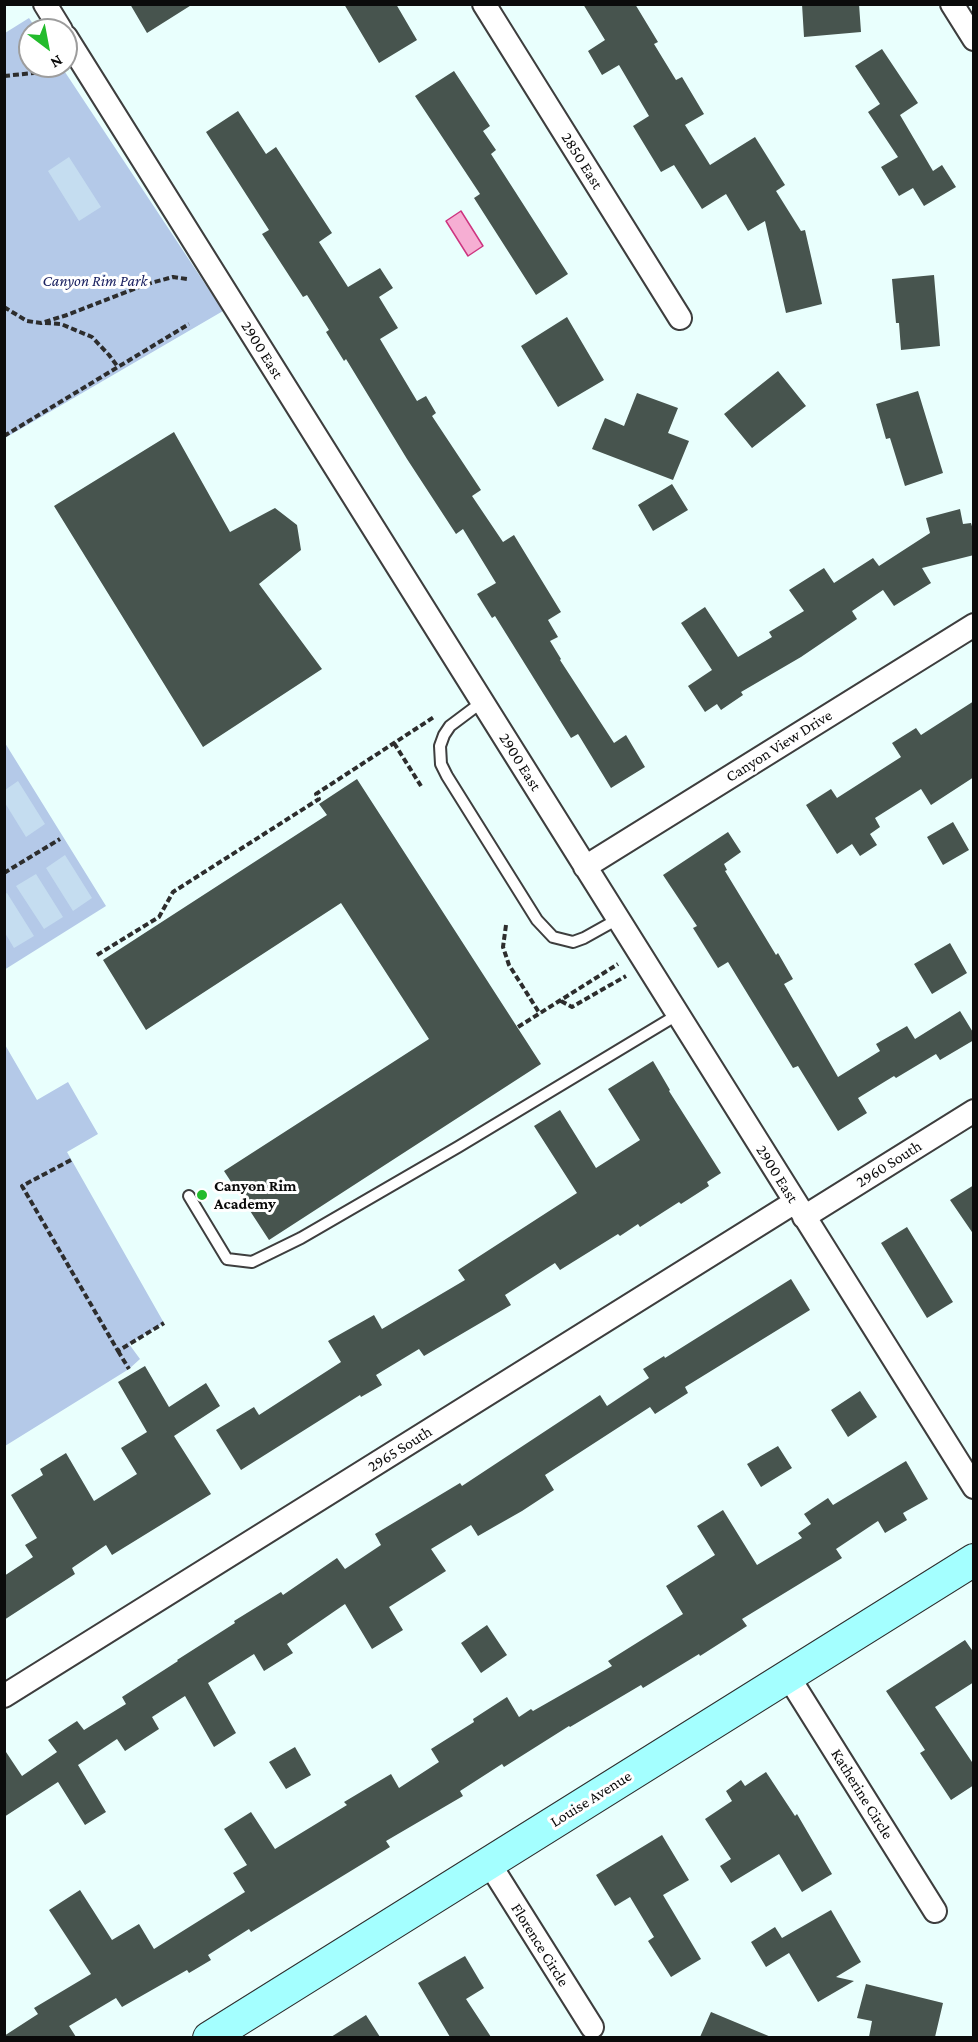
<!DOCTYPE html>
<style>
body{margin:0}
#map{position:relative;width:978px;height:2042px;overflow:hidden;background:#e9fffd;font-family:"Crimson Pro",serif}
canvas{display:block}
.frame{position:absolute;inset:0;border:6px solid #0b0b0b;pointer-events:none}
.north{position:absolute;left:18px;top:18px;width:60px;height:60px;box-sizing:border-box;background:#fff;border:2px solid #9d9d9d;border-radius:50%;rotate:148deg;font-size:16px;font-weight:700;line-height:24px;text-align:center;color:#0b0b0b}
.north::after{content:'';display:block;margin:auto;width:21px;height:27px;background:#23bb2c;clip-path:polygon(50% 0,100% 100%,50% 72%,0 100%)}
</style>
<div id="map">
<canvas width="978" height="2042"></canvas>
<div class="frame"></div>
<div class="north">N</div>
</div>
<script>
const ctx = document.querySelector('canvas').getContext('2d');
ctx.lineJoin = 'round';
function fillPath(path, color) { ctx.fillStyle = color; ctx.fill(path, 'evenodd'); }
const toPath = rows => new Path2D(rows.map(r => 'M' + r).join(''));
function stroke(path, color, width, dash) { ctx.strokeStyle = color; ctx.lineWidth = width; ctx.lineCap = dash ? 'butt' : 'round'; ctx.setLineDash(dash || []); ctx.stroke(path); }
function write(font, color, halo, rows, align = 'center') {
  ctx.font = font + ' "Crimson Pro",serif'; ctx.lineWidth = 6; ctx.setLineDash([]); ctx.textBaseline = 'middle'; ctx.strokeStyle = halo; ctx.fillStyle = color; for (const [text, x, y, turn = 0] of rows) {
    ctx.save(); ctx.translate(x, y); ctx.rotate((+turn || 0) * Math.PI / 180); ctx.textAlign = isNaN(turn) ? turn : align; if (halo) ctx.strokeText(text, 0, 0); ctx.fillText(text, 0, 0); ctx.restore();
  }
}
fillPath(toPath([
 [29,18,37,30,30,30,30,66,61,66,223,311,5,438,5,33],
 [5,743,106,906,4,970],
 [4,1043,37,1100,68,1082,98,1134,67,1152,164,1323,129,1344,140,1359,129,1369,5,1446]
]), '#b4c9e8');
fillPath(toPath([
 [69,157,101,207,79,221,48,171],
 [18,781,45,824,26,837,5,803,5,790],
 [65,855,92,898,73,911,46,868],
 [36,874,63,917,44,929,16,886],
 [7,893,34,936,14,948,5,933,5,894]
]), '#c5ddf0');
const water = toPath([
 [461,211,483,246,468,256,446,221,461,211]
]);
fillPath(water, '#f6aed3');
stroke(water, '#cd3580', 1.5);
fillPath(toPath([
 [130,4,193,4,147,33],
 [344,4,396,4,417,40,379,63],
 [583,4,635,4,658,42,654,44,676,80,682,77,704,114,685,125,710,165,755,137,785,185,776,191,801,231,805,230,822,304,786,313,765,221,748,231,726,194,702,209,674,165,661,172,633,126,649,116,619,65,602,75,588,51,605,40],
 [802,4,859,4,861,32,804,37],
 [882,49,918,103,900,115,933,171,942,165,956,187,924,206,913,188,899,196,881,167,898,157,868,112,880,104,855,66],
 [454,71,490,126,483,131,496,150,491,154,568,274,536,295,474,198,480,194,415,96],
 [238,111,266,154,276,147,332,233,319,242,348,287,380,268,393,288,379,297,398,328,380,339,417,401,426,396,436,413,432,416,481,490,472,496,503,542,514,535,561,612,548,620,558,637,550,641,561,659,560,660,614,743,626,735,645,767,611,788,578,734,571,738,495,616,492,618,477,594,496,583,463,529,456,534,407,459,346,359,344,361,326,332,329,330,307,295,303,297,262,234,269,230,206,132],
 [934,275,940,346,901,350,899,323,896,323,892,279],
 [567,317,604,380,558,407,521,346],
 [778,371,806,406,752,448,724,414],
 [918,391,943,473,905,486,890,438,886,439,876,404],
 [637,393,678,408,668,433,689,441,673,480,592,449,605,418,624,426],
 [174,432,230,532,275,508,297,525,301,550,259,584,322,669,203,747,54,506],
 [672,484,688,510,653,531,638,505],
 [960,509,963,524,971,523,974,533,974,555,922,568,931,583,894,606,883,590,852,611,857,619,801,657,741,692,743,695,721,710,717,704,705,712,688,686,712,670,681,623,705,607,738,657,772,637,769,632,804,611,789,590,824,568,834,583,873,558,879,566,930,533,926,518],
 [974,701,974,777,931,805,921,789,875,818,880,827,870,834,877,845,860,856,852,844,837,854,806,805,831,789,837,798,901,757,892,743,916,728,921,735],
 [357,779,541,1064,269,1240,224,1171,429,1039,341,903,146,1030,103,960,327,815,319,804],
 [953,822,969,850,943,865,927,837],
 [728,832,741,852,724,864,727,870,725,871,776,955,778,953,793,979,784,984,838,1077,880,1051,876,1044,907,1026,915,1039,960,1011,974,1034,974,1040,940,1060,936,1054,896,1078,894,1076,858,1098,867,1113,838,1131,798,1066,793,1068,728,962,718,968,693,928,697,926,663,875],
 [950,943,967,973,932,994,914,964],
 [653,1061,670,1090,669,1091,721,1173,707,1182,709,1186,681,1204,679,1202,640,1227,638,1224,620,1236,618,1234,560,1270,555,1263,505,1295,511,1305,424,1356,419,1349,376,1375,382,1385,361,1397,360,1395,241,1470,216,1430,254,1407,259,1415,341,1362,328,1341,374,1315,382,1329,465,1280,458,1270,577,1193,534,1126,560,1110,596,1168,640,1140,608,1089],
 [974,1185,974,1235,950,1200],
 [907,1227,953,1302,927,1318,881,1243],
 [791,1279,810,1310,685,1387,688,1393,655,1414,650,1407,545,1475,554,1490,522,1511,478,1536,471,1525,431,1549,446,1571,389,1607,403,1630,372,1649,345,1604,287,1644,293,1653,264,1671,254,1654,208,1683,236,1733,214,1747,185,1696,152,1717,159,1729,125,1751,117,1739,78,1765,106,1812,85,1825,58,1782,4,1817,4,1749,22,1776,57,1752,48,1740,77,1721,84,1730,126,1704,122,1697,178,1661,177,1660,235,1623,234,1621,281,1592,283,1595,337,1558,345,1569,381,1545,375,1534,460,1483,462,1486,600,1395,607,1406,649,1378,643,1369,664,1356,665,1358],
 [145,1366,169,1407,206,1383,220,1406,174,1436,211,1494,112,1555,106,1545,72,1568,75,1574,4,1620,4,1576,33,1557,25,1545,37,1538,11,1495,43,1475,40,1469,66,1453,94,1501,137,1474,121,1448,147,1432,118,1382],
 [860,1391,877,1417,848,1437,831,1410],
 [778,1446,792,1468,761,1487,747,1464],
 [906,1461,928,1499,903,1513,907,1520,885,1533,878,1521,836,1549,842,1558,742,1619,747,1626,700,1656,699,1654,643,1688,641,1685,570,1727,569,1726,504,1767,502,1764,460,1791,463,1796,386,1841,390,1847,251,1932,249,1929,208,1955,211,1960,189,1973,187,1970,122,2007,116,1998,69,2026,76,2037,4,2037,4,2036,38,2014,34,2008,91,1974,49,1910,80,1890,112,1940,139,1924,154,1949,245,1892,233,1873,247,1865,224,1829,251,1812,275,1849,347,1805,344,1802,391,1774,399,1788,439,1762,431,1749,474,1722,473,1719,507,1697,519,1717,531,1709,533,1711,612,1666,608,1661,683,1614,666,1586,715,1555,697,1526,723,1510,757,1565,802,1538,798,1533,811,1524,804,1514,828,1498,833,1505],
 [487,1625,507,1655,481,1673,461,1643],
 [965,1640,974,1653,974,1682,935,1707,974,1765,974,1785,951,1800,920,1753,925,1750,886,1691],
 [295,1747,311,1775,286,1789,269,1762],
 [766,1772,795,1816,797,1814,832,1874,802,1892,779,1854,731,1883,720,1866,731,1859,705,1819,732,1801,726,1791,741,1780,745,1786],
 [662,1835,689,1880,663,1895,701,1959,671,1977,648,1941,654,1937,630,1897,615,1906,596,1875],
 [831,1910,861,1962,836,1977,854,1981,818,2002,789,1953,766,1967,751,1942,775,1927,782,1938],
 [465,1956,484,1988,466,1999,491,2037,450,2037,418,1983],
 [866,1984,943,2003,935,2037,869,2037,872,2021,857,2018],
 [711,2012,771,2037,700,2037],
 [366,2015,380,2037,331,2037]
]), '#47544e');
const lane = toPath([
 [482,702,450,726,444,735,440,746,441,764,447,776,537,920,553,937,573,942,584,938,618,919],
 [189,1196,227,1259,252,1262,301,1238,458,1147,677,1015]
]);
const street = toPath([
 [45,4,61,30],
 [484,4,680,318],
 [952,4,974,39],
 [66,37,974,1487],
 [585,867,974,625],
 [804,1217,974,1111],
 [788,1676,935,1911],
 [4,1696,795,1202],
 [489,1863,592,2027]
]);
const secondary = toPath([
 [209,2038,974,1560]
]);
stroke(lane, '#3e3e3e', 14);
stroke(street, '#3e3e3e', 26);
stroke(secondary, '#2d2d2d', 34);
stroke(toPath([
 [4,76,54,71],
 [4,307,27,321,41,323,67,315,147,284,173,277,187,279],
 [45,323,61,324,92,337,109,355,118,367],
 [4,436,189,324],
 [394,743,421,786],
 [4,873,60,839],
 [506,925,503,947,509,965,540,1014],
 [97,955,159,917,173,892,319,799,316,794,434,717],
 [561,1001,572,1007,626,976],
 [518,1027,618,964],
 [71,1160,22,1186,118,1351,164,1323],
 [118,1351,129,1369]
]), '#2d2d2d', 4, [6, 3]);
stroke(lane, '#fff', 10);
stroke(street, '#fff', 22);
stroke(secondary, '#a4ffff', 32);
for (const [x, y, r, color] of [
 [202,1195,6,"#23bb2c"]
]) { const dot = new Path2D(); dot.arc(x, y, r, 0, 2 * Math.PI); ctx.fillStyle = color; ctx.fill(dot); stroke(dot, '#fff', 2); }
write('16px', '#0b0b0b', '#fff', [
 ["2850 East",582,161,58],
 ["2900 East",262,350,58],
 ["Canyon View Drive",779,746,-32],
 ["2900 East",520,762,58],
 ["2960 South",889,1164,-32],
 ["2900 East",777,1174,58],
 ["2965 South",400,1449,-32],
 ["Katherine Circle",862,1794,58],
 ["Louise Avenue",591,1799,-32],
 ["Florence Circle",540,1945,58]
]);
write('italic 16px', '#1c2362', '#fff', [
 ["Canyon Rim Park",95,281]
]);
write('bold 16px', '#0b0b0b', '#fff', [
 ["Canyon Rim",214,1186],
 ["Academy",214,1204]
], 'left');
</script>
